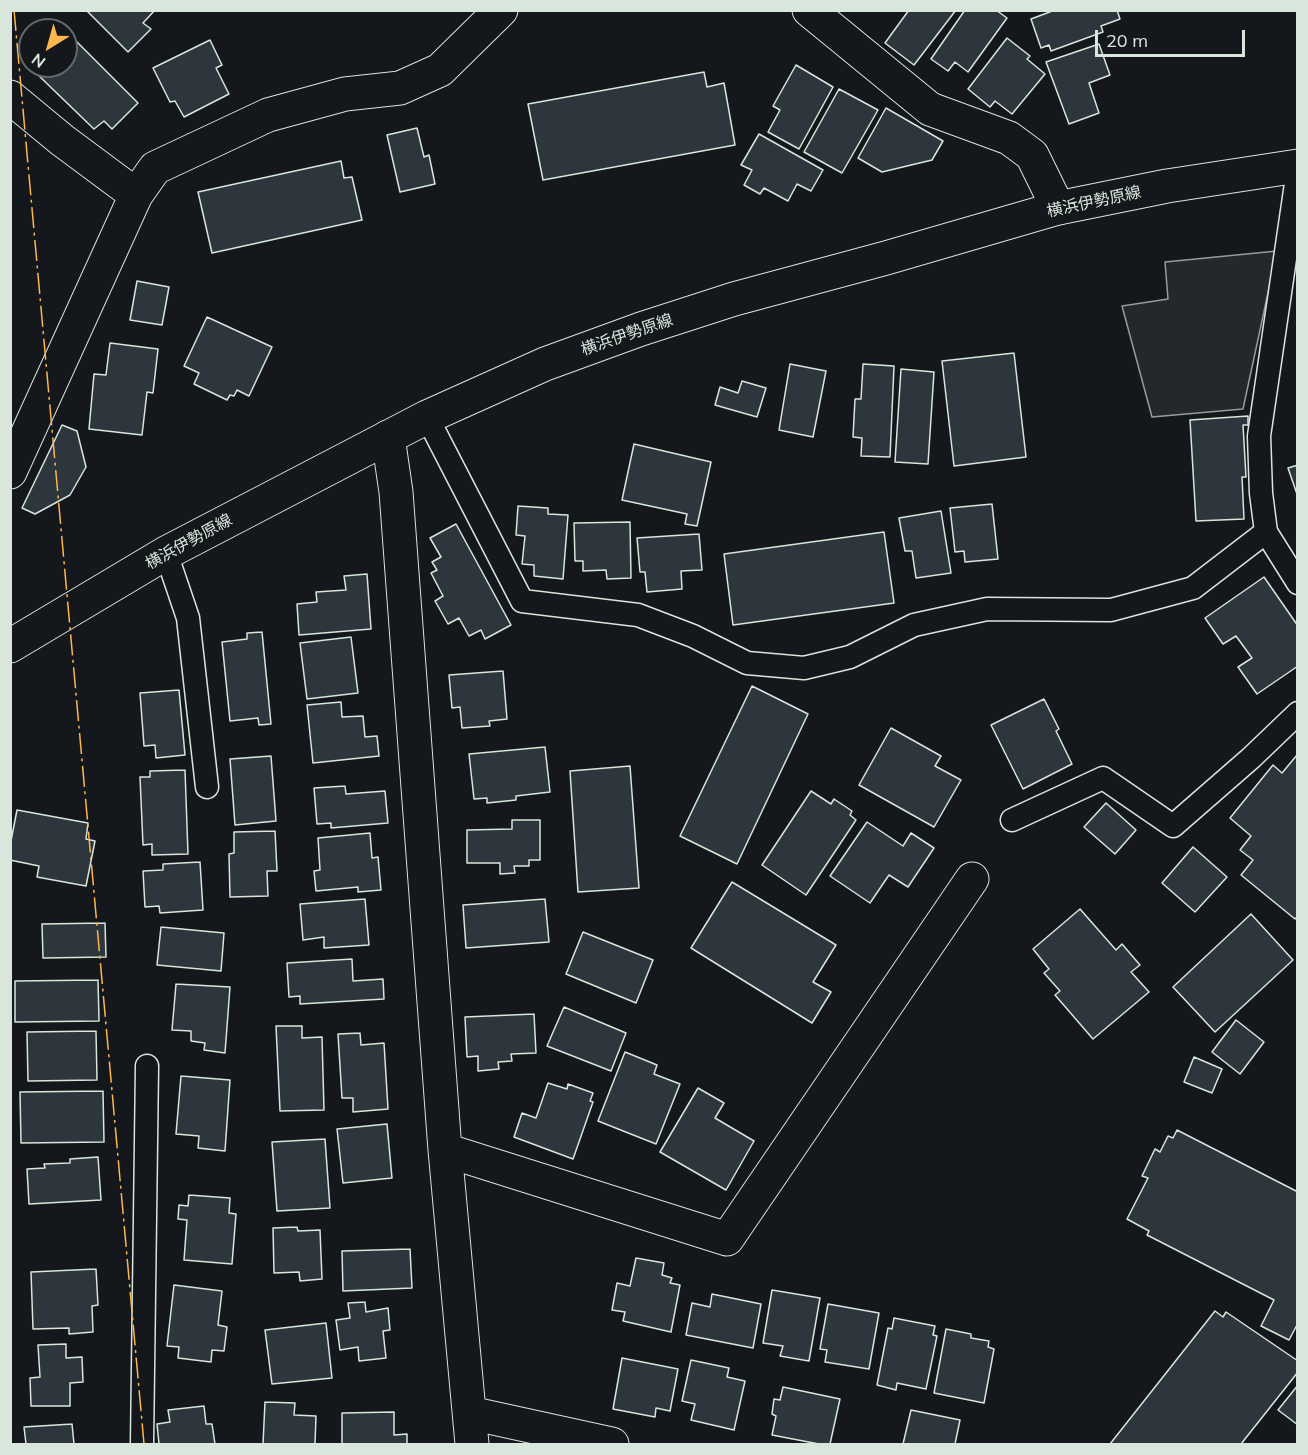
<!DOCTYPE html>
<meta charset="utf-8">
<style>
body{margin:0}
#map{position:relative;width:1308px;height:1455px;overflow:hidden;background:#14181c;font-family:Mulish,sans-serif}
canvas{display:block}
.frame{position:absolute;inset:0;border:12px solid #d8e6dc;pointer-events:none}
.north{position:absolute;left:18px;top:18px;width:60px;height:60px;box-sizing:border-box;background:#14181c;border:2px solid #626a69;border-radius:50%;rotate:217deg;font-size:16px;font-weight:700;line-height:24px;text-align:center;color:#d8e6dc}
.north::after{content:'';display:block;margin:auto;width:21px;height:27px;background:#ffb74d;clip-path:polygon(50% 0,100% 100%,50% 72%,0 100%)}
.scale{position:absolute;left:1095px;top:30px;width:150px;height:27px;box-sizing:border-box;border:3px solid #d8e6dc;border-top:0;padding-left:8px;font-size:18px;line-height:21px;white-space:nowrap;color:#d8e6dc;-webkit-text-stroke:4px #14181c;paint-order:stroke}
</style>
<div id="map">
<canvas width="1308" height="1455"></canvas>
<div class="frame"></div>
<div class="north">N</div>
<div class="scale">20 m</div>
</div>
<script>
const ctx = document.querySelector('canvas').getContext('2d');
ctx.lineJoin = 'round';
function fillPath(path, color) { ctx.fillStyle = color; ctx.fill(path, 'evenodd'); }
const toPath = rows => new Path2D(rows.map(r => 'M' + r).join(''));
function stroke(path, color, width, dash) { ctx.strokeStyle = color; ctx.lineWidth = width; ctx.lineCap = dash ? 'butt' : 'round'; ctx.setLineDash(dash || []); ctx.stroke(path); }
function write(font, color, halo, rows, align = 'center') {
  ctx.font = font + ' Mulish,"Noto Sans JP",sans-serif'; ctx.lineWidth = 4.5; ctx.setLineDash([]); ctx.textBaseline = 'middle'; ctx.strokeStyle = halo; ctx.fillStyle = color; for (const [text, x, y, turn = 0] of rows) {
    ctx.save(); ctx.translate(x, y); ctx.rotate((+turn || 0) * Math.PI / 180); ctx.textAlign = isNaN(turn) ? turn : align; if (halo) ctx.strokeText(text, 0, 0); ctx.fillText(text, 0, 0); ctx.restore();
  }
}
const parking = toPath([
 [1277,251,1243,409,1152,417,1122,306,1168,299,1165,262,1277,251]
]);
fillPath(parking, '#24282b');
stroke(parking, '#939e99', 1.5);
const building = toPath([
 [86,10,155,10,143,23,151,29,128,52,86,10],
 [909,10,956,10,914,65,885,43,909,10],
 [965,10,996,10,1007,18,968,72,955,62,948,71,931,59,965,10],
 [1055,10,1117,10,1120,19,1101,26,1103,32,1051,51,1049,45,1041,48,1031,19,1055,10],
 [71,36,138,103,112,129,104,121,94,129,36,73,42,66,66,66,66,41,71,36],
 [1007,38,1030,56,1027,59,1045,74,1012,114,995,101,990,107,968,89,1007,38],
 [210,40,222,65,216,68,229,94,184,117,175,101,170,102,153,68,210,40],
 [1099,44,1110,75,1089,83,1099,113,1069,124,1046,62,1099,44],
 [796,65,833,87,799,149,768,132,780,110,773,106,796,65],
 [704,72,707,87,724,83,735,145,543,180,528,104,704,72],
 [839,89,878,110,842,173,804,152,839,89],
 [886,108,943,141,932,160,882,172,858,158,886,108],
 [417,128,424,157,429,155,435,184,400,192,387,135,417,128],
 [759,134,823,170,811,191,797,184,788,201,764,188,760,194,744,185,752,170,741,165,759,134],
 [341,161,344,178,352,177,362,220,212,253,198,192,341,161],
 [137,281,169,287,162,325,130,320,137,281],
 [207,317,272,347,249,396,237,390,234,396,230,395,227,400,194,384,199,373,184,366,207,317],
 [110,343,158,349,153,393,147,392,142,435,89,429,94,374,106,375,110,343],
 [1014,353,1026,457,954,466,942,361,1014,353],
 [790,364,826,371,813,437,779,430,790,364],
 [863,364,894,366,890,457,861,456,862,438,853,437,855,399,861,399,863,364],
 [901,369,934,372,928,464,895,462,901,369],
 [742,381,766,388,757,417,715,405,720,387,738,393,742,381],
 [1248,416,1248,425,1243,425,1246,477,1242,477,1244,519,1196,521,1190,420,1248,416],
 [62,425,77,431,86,467,70,495,35,514,22,508,62,425],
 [634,444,711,462,697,526,685,524,687,514,622,500,634,444],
 [1298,465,1298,497,1288,468,1298,465],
 [992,504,998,559,965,562,964,551,955,552,950,508,992,504],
 [518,506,548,508,548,514,568,515,563,579,534,576,534,565,522,564,525,536,516,535,518,506],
 [941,511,951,573,916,578,912,551,905,551,899,518,941,511],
 [630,522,631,578,607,579,606,570,583,571,583,561,575,561,574,523,630,522],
 [456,524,511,625,485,639,481,630,469,636,459,618,448,624,435,601,443,596,431,573,437,570,432,562,441,557,430,538,456,524],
 [884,532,894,603,733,625,724,554,884,532],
 [699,534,702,570,681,571,682,589,647,592,645,572,640,572,637,538,699,534],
 [367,574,371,629,299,635,297,604,317,602,316,592,346,590,344,576,367,574],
 [1264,577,1298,626,1298,666,1257,694,1238,667,1252,658,1236,636,1223,644,1205,618,1264,577],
 [262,632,271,724,259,725,258,718,230,721,222,642,247,639,247,633,262,632],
 [351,637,358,693,307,699,300,643,351,637],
 [503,671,507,719,489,721,490,726,462,728,460,707,452,708,449,675,503,671],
 [752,686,808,714,737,864,680,836,752,686],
 [179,690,185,755,156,758,155,745,144,746,140,693,179,690],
 [1044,699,1059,729,1056,731,1072,764,1023,789,991,725,1044,699],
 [341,702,342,717,363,716,365,737,377,736,379,756,313,763,307,705,341,702],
 [891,728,941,756,935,766,961,780,934,827,859,785,891,728],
 [545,747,550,792,516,796,516,800,487,803,487,798,474,799,469,754,545,747],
 [1297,755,1298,916,1295,919,1241,875,1253,860,1240,850,1251,836,1230,818,1273,765,1282,773,1297,755],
 [271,756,276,821,235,825,230,759,271,756],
 [630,766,639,888,578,892,570,771,630,766],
 [185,770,188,854,152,855,152,844,143,845,140,777,150,777,150,771,185,770],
 [345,786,346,794,385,791,388,823,331,828,331,823,317,824,314,788,345,786],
 [811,791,831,804,834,799,852,811,850,815,856,820,806,895,762,865,811,791],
 [1106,803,1136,830,1115,854,1084,827,1106,803],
 [17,810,88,823,86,839,95,841,86,886,37,877,39,866,10,860,10,846,17,810],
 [512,820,540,820,540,860,529,860,529,866,514,866,515,873,500,874,500,863,467,863,467,830,512,829,512,820],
 [867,822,903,846,911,833,934,848,908,887,889,875,870,903,830,876,867,822],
 [275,831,277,871,267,871,268,896,230,897,229,854,234,853,234,832,275,831],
 [370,833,372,858,378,857,381,890,358,892,358,887,316,891,314,871,320,870,318,838,370,833],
 [1193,847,1227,877,1195,912,1162,883,1193,847],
 [200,862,203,910,160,913,159,906,145,907,143,871,163,870,163,864,200,862],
 [732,882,836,945,813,982,831,992,812,1023,691,948,732,882],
 [365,899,369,945,324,948,324,937,303,940,300,904,365,899],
 [545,899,549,942,466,948,463,905,545,899],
 [1080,909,1116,950,1122,944,1140,965,1131,972,1149,992,1093,1039,1055,995,1060,991,1044,973,1049,969,1033,949,1080,909],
 [1251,914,1293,960,1215,1032,1173,987,1251,914],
 [105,923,106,957,43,958,42,924,105,923],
 [161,927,224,933,221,971,157,965,161,927],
 [583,932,653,960,636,1003,566,974,583,932],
 [352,959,353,981,383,979,384,999,300,1004,300,996,289,997,287,963,352,959],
 [98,980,99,1021,15,1022,15,981,98,980],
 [176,984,230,987,225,1053,204,1050,205,1043,191,1041,191,1031,172,1030,176,984],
 [564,1007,626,1033,611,1071,547,1046,564,1007],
 [534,1014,536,1053,511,1054,512,1061,498,1062,499,1069,478,1071,478,1056,467,1057,465,1017,534,1014],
 [1236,1020,1264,1042,1240,1074,1212,1052,1236,1020],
 [276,1026,302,1026,302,1038,322,1037,324,1110,280,1111,276,1026],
 [96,1031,97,1080,28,1081,27,1032,96,1031],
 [360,1033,361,1045,384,1043,388,1109,353,1112,353,1098,342,1098,338,1034,360,1033],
 [625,1052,657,1065,654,1074,680,1084,656,1144,598,1121,625,1052],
 [1194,1057,1222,1069,1212,1093,1184,1082,1194,1057],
 [181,1076,230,1080,225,1151,198,1148,199,1136,176,1134,181,1076],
 [548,1083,567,1089,568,1084,593,1093,590,1101,593,1102,573,1159,514,1137,522,1113,536,1118,548,1083],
 [698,1088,724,1103,715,1118,754,1141,726,1190,660,1152,698,1088],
 [103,1091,104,1142,21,1143,20,1092,103,1091],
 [387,1124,392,1178,343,1183,337,1129,387,1124],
 [1177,1130,1298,1192,1298,1323,1289,1340,1261,1326,1274,1300,1147,1235,1149,1231,1127,1219,1148,1178,1142,1176,1155,1149,1160,1152,1168,1136,1173,1138,1177,1130],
 [325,1139,330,1208,277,1211,272,1142,325,1139],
 [98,1157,101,1200,29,1204,27,1169,45,1168,44,1164,70,1163,70,1159,98,1157],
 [189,1195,230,1198,229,1213,236,1214,232,1264,184,1260,187,1220,178,1219,179,1205,188,1206,189,1195],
 [297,1227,298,1231,320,1230,322,1279,300,1281,299,1272,274,1273,273,1228,297,1227],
 [410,1249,412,1288,343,1291,342,1251,410,1249],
 [636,1258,664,1263,662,1275,672,1278,670,1283,680,1285,671,1332,623,1321,625,1312,612,1310,617,1283,630,1286,636,1258],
 [96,1269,98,1305,92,1306,93,1332,69,1334,69,1328,33,1329,31,1272,96,1269],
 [174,1285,222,1291,218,1325,227,1327,224,1351,212,1350,211,1362,178,1358,179,1347,167,1346,174,1285],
 [772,1290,820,1298,809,1361,780,1356,783,1346,763,1343,772,1290],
 [712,1294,761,1304,753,1348,686,1335,692,1303,710,1307,712,1294],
 [365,1302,366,1312,388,1308,390,1330,383,1331,386,1358,359,1361,358,1347,340,1350,336,1320,350,1318,348,1303,365,1302],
 [828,1304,879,1313,869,1369,825,1362,827,1350,820,1349,828,1304],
 [1215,1311,1223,1317,1226,1312,1298,1361,1298,1372,1241,1444,1110,1444,1215,1311],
 [894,1318,935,1326,933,1335,937,1336,926,1389,897,1383,896,1390,877,1385,888,1328,892,1329,894,1318],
 [326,1323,332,1378,272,1384,265,1330,326,1323],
 [946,1329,971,1334,971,1338,989,1341,988,1347,994,1349,984,1403,934,1393,946,1329],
 [66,1344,66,1358,82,1357,83,1382,70,1383,70,1406,31,1406,30,1378,40,1377,38,1345,66,1344],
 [622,1358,678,1369,670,1411,656,1408,655,1417,613,1409,622,1358],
 [691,1360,729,1368,727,1377,745,1381,734,1430,691,1420,695,1404,682,1401,691,1360],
 [1298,1385,1298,1425,1278,1410,1298,1385],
 [783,1387,840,1399,830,1444,819,1444,772,1435,776,1416,772,1414,774,1399,780,1400,783,1387],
 [265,1402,295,1403,294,1415,316,1416,315,1444,263,1444,265,1402],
 [204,1406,206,1424,212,1424,215,1444,159,1444,157,1424,170,1422,168,1410,204,1406],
 [911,1410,960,1420,955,1444,903,1444,911,1410],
 [394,1412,394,1435,407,1434,407,1444,342,1444,342,1413,394,1412],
 [72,1424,74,1444,26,1444,24,1427,72,1424]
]);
fillPath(building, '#2c363c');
stroke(building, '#d8e6dc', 1.5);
const service = toPath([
 [1298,170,1259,436,1261,493,1266,532,1298,583],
 [427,417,522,601,638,615,693,636,747,663,804,668,850,657,914,625,987,609,1111,610,1193,588,1266,532],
 [166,553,188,618,207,787],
 [1012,820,1103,778,1173,826,1251,758,1298,713],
 [142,1444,147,1066]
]);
const minor = toPath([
 [809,10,930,109,1009,138,1032,155,1058,208],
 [10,97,62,140,136,195],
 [388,437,396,492,445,1150,472,1444],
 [10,472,136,195,155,168,268,115,345,94,400,88,440,70,501,10],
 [445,1150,727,1239,972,879],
 [470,1413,612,1444]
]);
const primary = toPath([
 [10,646,166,553,427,417,545,364,641,329,734,299,886,258,1058,208,1167,186,1298,166]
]);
stroke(service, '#d8e6dc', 25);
stroke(minor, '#d8e6dc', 35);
stroke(primary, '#d8e6dc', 35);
stroke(service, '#14181c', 22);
stroke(minor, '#14181c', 33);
stroke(primary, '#14181c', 33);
stroke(toPath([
 [14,10,144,1444]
]), '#ffb74d', 1.5, [21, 4.5, 3, 4.5]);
write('16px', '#d8e6dc', '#14181c', [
 ["横浜伊勢原線",1094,202,-12],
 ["横浜伊勢原線",627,335,-19],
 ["横浜伊勢原線",189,542,-29]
]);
</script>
